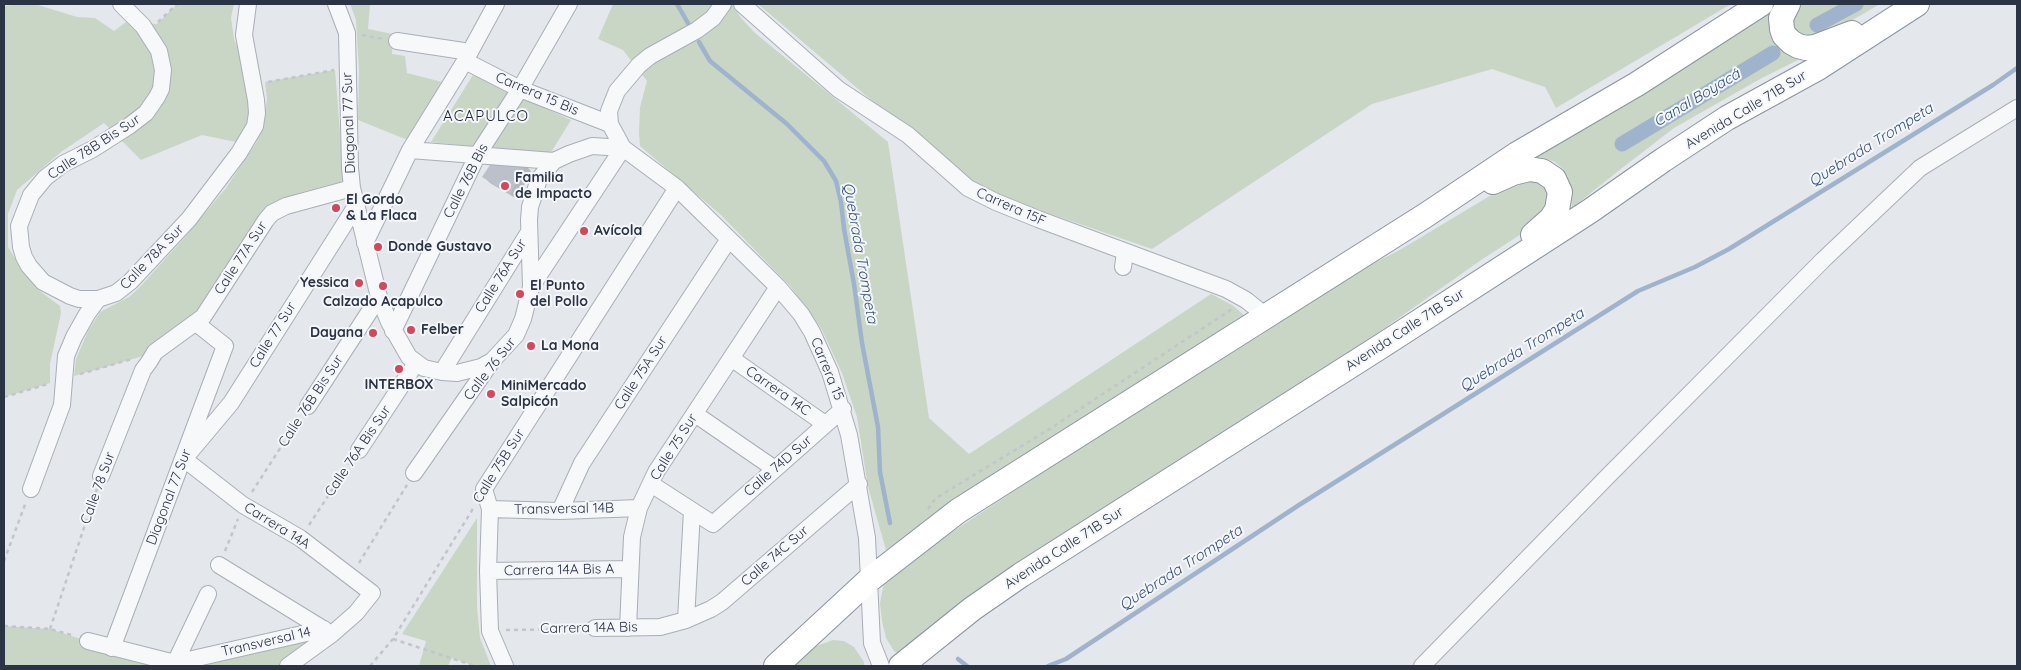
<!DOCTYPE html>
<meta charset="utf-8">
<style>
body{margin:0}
#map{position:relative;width:2021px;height:670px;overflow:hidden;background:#e4e7ec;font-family:Quicksand,sans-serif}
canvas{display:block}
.frame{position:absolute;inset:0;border:5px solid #2b3445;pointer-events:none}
</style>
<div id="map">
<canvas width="2021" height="670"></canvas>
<div class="frame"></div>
</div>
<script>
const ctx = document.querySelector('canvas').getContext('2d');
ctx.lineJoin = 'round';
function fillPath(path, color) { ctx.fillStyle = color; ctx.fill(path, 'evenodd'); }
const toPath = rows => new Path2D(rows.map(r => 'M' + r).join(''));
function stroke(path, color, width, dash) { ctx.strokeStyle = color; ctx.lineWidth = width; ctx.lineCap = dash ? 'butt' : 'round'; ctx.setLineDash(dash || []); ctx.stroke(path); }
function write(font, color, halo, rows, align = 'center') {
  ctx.font = font + ' Quicksand,sans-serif'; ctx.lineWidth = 4; ctx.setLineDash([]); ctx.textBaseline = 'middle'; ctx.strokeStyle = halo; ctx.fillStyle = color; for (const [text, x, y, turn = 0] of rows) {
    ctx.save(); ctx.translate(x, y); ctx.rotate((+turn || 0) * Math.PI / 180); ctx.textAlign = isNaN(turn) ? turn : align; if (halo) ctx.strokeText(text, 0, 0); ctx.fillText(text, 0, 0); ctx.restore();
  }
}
fillPath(toPath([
 [19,4,38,5,77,17,95,18,114,31,126,22,157,24,177,4,234,4,231,18,234,39,242,59,250,115,246,131,236,142,202,135,141,160,104,123,61,152,17,190,8,214,8,247,21,268,37,289,60,306,61,313,50,364,50,383,4,397,4,6],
 [350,4,370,4,368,29,393,34,392,54,405,56,407,73,446,83,410,141,358,120,359,70,356,20],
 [613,4,732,4,741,18,755,33,888,142,929,418,969,454,1211,294,1232,305,1244,315,886,550,868,487,857,417,842,373,821,328,790,286,721,215,640,146,639,133,640,107,647,81,623,50,598,39],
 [758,4,1731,4,1556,108,1545,87,1492,69,1372,104,1152,249,987,192,955,171],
 [1795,4,1880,4,1837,29,1808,40,1792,31],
 [1769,10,1771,25,1802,58,1760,79,1674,128,1622,168,1572,208,1571,192,1563,169,1555,162,1545,158,1532,156],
 [335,70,344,181,306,191,282,199,201,309,150,354,74,376,76,359,88,331,100,312,129,297,139,288,185,237,226,188,256,143,264,121,267,99,265,82],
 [473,75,571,120,550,154,431,142],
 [1539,179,1552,195,1537,224,1484,258,1352,351,901,655,894,651,886,638,882,621,880,603,884,582,923,551,1092,440,1261,335,1352,274,1398,251,1513,182],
 [477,518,477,607,480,638,491,666,475,666,452,658,448,666,419,666,426,641,402,634],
 [4,626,50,629,87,641,179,666,311,632,313,642,284,666,4,666],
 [833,640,844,641,854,647,864,662,864,666,792,666,811,648]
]), '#c9d6c5');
fillPath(toPath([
 [525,165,531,171,517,199,490,183,484,177]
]), '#0003');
stroke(toPath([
 [677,4,689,25],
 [699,42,710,61,787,124,824,161,836,181,841,202,844,229,854,284,862,343,878,427,880,472,890,523],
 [958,659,967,666],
 [1048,666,1066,659,1299,505,1638,291,1695,267,1729,249,1993,85,2017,68]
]), '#9fb4cc', 4.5);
stroke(toPath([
 [1817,25,1856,4],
 [1622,144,1773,53]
]), '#9fb4cc', 15);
fillPath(toPath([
 [492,162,526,164,510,194,482,177]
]), '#bbc0ca');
const minor = toPath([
 [336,4,347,33,350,168,352,188,379,297,389,322,409,357,424,368,442,372,457,373,481,367,492,361],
 [723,4,713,18,697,30,650,56,639,65,617,91,609,111,610,124,623,148,677,188,729,239,778,287,801,314,812,332,830,372,849,435,867,538,872,643,881,666],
 [742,4,838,89,908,135,968,188,996,202,1038,219,1226,289,1246,300,1266,316],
 [397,41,470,52],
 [465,61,520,89,610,124],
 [410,150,554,161],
 [365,243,410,150,465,61,496,4],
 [1123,267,1125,252],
 [531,286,529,220,530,207,539,179,554,161,569,154,592,146,623,148],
 [98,299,79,299,70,296,43,282,29,266,24,257,21,247,19,226,31,195,45,178,63,164,93,149,129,126,146,113,157,97,161,89,163,70,159,51,143,26,121,4],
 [393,331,478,154,520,89,569,4],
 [731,358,825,424],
 [442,372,529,232],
 [308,406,379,297],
 [695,414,775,469],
 [359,450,416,363],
 [414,473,492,361,516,335,523,319,531,287,623,148],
 [101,476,143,370,149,362,155,352,203,317,266,220,272,213,286,206,352,188],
 [651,484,713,524,843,409],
 [31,489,62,405,66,356,74,337,87,314,98,299,116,293,130,282,189,219,239,153,255,126,257,113,256,100,244,35,248,4],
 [490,509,560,511,639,508],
 [560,511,582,463,729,239],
 [219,565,328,632],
 [488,571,630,569],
 [686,620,692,511],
 [595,628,660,627,686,620,711,609,722,602,859,484],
 [628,628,632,537,639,508,656,472,778,287],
 [88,641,175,663,324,629],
 [112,648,225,346,196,323],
 [175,663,208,594],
 [288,666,332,634,356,613,372,593,300,538,243,505,184,459,231,403,356,206],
 [505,666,490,631,488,571,490,509,484,489,677,188],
 [1422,666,1609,475,1823,260,1920,168,2017,108]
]);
const highway = toPath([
 [1788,4,1781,18,1782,29,1784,35,1791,42,1798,46,1806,48,1815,47,1852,33],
 [1493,182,1513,173,1529,169,1542,171,1554,179,1560,192,1557,210,1551,219,1533,235],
 [776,666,869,580,958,511,1426,215,1517,154,1637,84,1761,4],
 [901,666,972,609,1021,575,1383,345,1590,211,1663,160,1727,118,1818,68,1917,4]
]);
stroke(minor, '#a9aeb7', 18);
stroke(highway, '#8b94a3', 26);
stroke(toPath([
 [158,22,177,4],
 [362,35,384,39],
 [268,82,334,70],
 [80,374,132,359],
 [4,397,48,384],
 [252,492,299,419],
 [928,509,936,498,1048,430,1232,309],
 [309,525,351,461],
 [225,551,238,519],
 [4,561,26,502],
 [359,563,407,485],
 [4,626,50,629,75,636],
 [50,629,97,489],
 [506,630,581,629],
 [393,639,475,666],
 [370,666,393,639,474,507]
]), '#c2c5cb', 2.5, [4, 4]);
stroke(minor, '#f7f8fa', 16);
stroke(highway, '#fff', 24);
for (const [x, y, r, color] of [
 [505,186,5,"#d1495b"],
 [336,208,5,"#d1495b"],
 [584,231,5,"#d1495b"],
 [378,247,5,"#d1495b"],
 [359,283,5,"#d1495b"],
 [383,286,5,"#d1495b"],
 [520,294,5,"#d1495b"],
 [411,330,5,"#d1495b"],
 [373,333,5,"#d1495b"],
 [531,346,5,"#d1495b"],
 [399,369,5,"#d1495b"],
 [491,394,5,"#d1495b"]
]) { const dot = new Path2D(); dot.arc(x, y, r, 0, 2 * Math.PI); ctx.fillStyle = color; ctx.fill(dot); stroke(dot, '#f4f6f9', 2); }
write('14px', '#2b3445', '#f4f6f9', [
 ["Carrera 15 Bis",537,94,23],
 ["Avenida Calle 71B Sur",1746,110,-31],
 ["Diagonal 77 Sur",349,123,-92],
 ["Calle 78B Bis Sur",94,147,-33],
 ["Calle 76B Bis",466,181,-63],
 ["Carrera 15F",1011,207,24],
 ["Calle 78A Sur",152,257,-46],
 ["Calle 77A Sur",241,258,-57],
 ["Calle 76A Sur",501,276,-58],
 ["Avenida Calle 71B Sur",1405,330,-33],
 ["Calle 77 Sur",273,335,-58],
 ["Calle 76 Sur",490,369,-52],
 ["Carrera 15",827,369,68],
 ["Calle 75A Sur",641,373,-57],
 ["Carrera 14C",778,391,35],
 ["Calle 76B Bis Sur",311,401,-57],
 ["Calle 75 Sur",674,447,-58],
 ["Calle 76A Bis Sur",358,451,-56],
 ["Calle 75B Sur",499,466,-58],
 ["Calle 74D Sur",778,466,-41],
 ["Calle 78 Sur",98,488,-70],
 ["Diagonal 77 Sur",169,497,-69],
 ["Transversal 14B",564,509,-1],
 ["Carrera 14A",277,526,32],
 ["Avenida Calle 71B Sur",1064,548,-33],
 ["Calle 74C Sur",775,556,-41],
 ["Carrera 14A Bis A",559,570,-1],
 ["Carrera 14A Bis",589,628,-1],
 ["Transversal 14",266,642,-13]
]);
write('bold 14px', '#2b3445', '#f4f6f9', [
 ["Familia",515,178],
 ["de Impacto",515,194],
 ["El Gordo",346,200],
 ["& La Flaca",346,216],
 ["Avícola",594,231],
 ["Donde Gustavo",388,247],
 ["Yessica",349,283,"right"],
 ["El Punto",530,286],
 ["del Pollo",530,302],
 ["Calzado Acapulco",383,302,"center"],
 ["Felber",421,330],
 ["Dayana",363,333,"right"],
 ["La Mona",541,346],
 ["INTERBOX",399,385,"center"],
 ["MiniMercado",501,386],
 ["Salpicón",501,402]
], 'left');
write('italic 15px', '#34527a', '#f4f6f9', [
 ["Canal Boyacá",1697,98,-31],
 ["Quebrada Trompeta",1871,145,-32],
 ["Quebrada Trompeta",860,253,80],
 ["Quebrada Trompeta",1522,350,-32],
 ["Quebrada Trompeta",1181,568,-33]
]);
ctx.letterSpacing = '1px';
write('15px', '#1d2536', '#f4f6f9', [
 ["ACAPULCO",486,116]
]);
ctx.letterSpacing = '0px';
</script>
